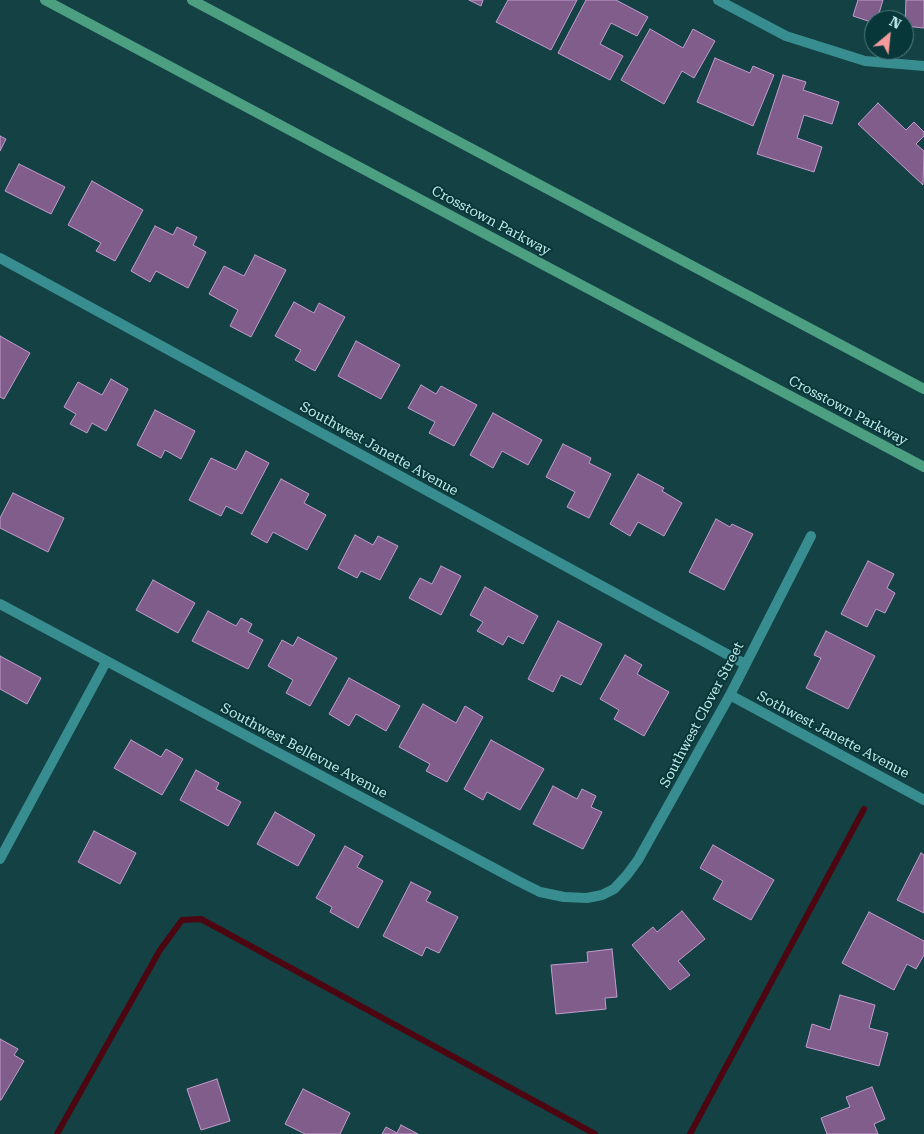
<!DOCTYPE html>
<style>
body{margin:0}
#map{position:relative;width:924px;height:1134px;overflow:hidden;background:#144143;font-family:"Roboto Serif",serif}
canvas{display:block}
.north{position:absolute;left:864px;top:10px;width:50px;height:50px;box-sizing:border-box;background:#073739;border:1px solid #527e80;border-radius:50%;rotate:28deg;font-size:14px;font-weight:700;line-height:20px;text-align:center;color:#c2e9ea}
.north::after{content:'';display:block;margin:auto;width:18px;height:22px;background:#f59b9c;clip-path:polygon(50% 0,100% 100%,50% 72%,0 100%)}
</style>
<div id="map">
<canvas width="924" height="1134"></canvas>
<div class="north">N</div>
</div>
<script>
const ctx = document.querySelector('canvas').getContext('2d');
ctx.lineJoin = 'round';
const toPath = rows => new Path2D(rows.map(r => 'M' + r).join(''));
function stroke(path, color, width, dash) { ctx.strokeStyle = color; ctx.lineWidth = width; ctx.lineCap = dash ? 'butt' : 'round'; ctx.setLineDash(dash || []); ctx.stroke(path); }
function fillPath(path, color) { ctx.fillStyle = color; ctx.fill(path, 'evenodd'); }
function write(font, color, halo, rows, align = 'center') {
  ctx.font = font + ' "Roboto Serif",serif'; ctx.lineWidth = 4; ctx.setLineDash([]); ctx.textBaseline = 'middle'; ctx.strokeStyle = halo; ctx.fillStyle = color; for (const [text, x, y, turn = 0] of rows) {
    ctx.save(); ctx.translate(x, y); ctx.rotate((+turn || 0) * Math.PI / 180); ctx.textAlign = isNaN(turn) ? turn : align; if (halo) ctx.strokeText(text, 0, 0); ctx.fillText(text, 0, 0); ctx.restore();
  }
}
stroke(toPath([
 [57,1134,160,950,182,920,201,919,595,1134],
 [690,1134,864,809]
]), '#4c0612', 6);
const building = toPath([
 [469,0,483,0,481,6,469,0],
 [508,0,577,0,551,50,496,22,508,0],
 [586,0,616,0,648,17,637,36,611,23,600,44,623,56,610,80,558,53,586,0],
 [858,0,883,0,877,20,874,20,874,23,853,16,858,0],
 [906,0,924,0,924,28,905,26,906,0],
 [650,29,683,48,693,29,715,41,694,78,682,71,664,104,621,80,650,29],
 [715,58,750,73,753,66,774,75,753,126,697,102,715,58],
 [783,75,806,82,803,90,839,102,832,124,804,115,797,138,822,147,814,172,757,154,783,75],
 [878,103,906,130,914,122,924,132,924,136,916,144,924,151,923,185,858,124,878,103],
 [0,136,6,139,0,151,0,136],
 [19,164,65,187,51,214,5,191,19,164],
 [92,181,143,210,115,261,96,251,101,243,68,225,92,181],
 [155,226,173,235,177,227,197,237,193,245,206,252,188,288,156,271,150,282,131,271,155,226],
 [255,255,286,270,251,337,230,326,238,310,209,294,224,266,244,276,255,255],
 [294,302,314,313,319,303,345,317,315,371,295,360,301,350,275,336,294,302],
 [0,336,30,353,4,399,0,397,0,336],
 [356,341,400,365,381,399,338,376,356,341],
 [111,379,128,389,106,431,92,423,87,433,70,424,76,414,64,407,78,382,102,395,111,379],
 [421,385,436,394,441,386,477,405,454,446,429,433,435,422,408,408,421,385],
 [155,410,195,431,181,459,165,450,161,458,137,445,155,410],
 [493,413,542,440,528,465,502,451,493,468,470,455,493,413],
 [563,444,591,458,589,463,611,474,589,518,567,507,575,492,546,477,563,444],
 [246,451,269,463,242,514,226,506,221,516,189,500,211,458,236,470,246,451],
 [638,474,664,488,662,491,682,503,664,536,638,522,630,536,610,524,638,474],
 [281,479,309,494,304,503,326,515,307,550,273,532,267,543,251,534,281,479],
 [13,493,64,518,48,552,0,528,0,518,13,493],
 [716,519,730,527,732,524,753,534,724,590,689,572,716,519],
 [355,535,373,545,378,536,398,546,380,580,361,571,357,578,338,568,355,535],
 [868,561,894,574,887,588,895,593,885,613,876,609,867,627,841,614,868,561],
 [441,566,461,576,441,615,409,598,420,578,432,584,441,566],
 [153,580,195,603,178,633,136,610,153,580],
 [485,587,538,616,523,644,508,636,503,645,477,631,483,622,470,615,485,587],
 [208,611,236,626,241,618,252,624,248,632,263,640,248,669,192,641,208,611],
 [558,621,602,644,581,685,561,675,553,692,528,679,558,621],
 [826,631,875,656,848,709,806,688,821,658,814,655,826,631],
 [298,637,337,658,310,706,286,693,293,680,268,666,282,640,293,646,298,637],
 [625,655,642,665,637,674,669,692,644,736,614,719,619,710,600,699,625,655],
 [0,656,41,678,27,704,0,689,0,656],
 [349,678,400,706,386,731,356,714,349,726,329,714,349,678],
 [423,704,456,723,465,706,483,717,447,782,426,771,430,764,399,747,423,704],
 [131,740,161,757,166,749,183,759,162,795,114,768,131,740],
 [491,740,544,769,520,810,487,792,483,800,464,789,491,740],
 [196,770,219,783,216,789,241,802,228,826,180,800,196,770],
 [553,786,577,799,582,789,596,796,591,807,602,812,583,849,533,824,553,786],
 [275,812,315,835,298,866,257,844,275,812],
 [94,831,136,853,120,884,78,862,94,831],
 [713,845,774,880,751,920,713,899,723,881,700,868,713,845],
 [345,846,363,856,357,867,383,881,358,928,330,912,332,907,316,898,345,846],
 [921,853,924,855,924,913,897,900,921,853],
 [411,882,431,892,426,901,458,917,439,953,426,947,422,956,383,936,411,882],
 [682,911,705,939,678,961,690,975,670,990,632,945,653,927,657,932,682,911],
 [869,912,924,941,924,955,916,969,907,964,894,990,842,963,869,912],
 [612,949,617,997,605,998,606,1009,556,1014,551,965,588,962,587,952,612,949],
 [840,995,875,1005,869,1028,888,1033,879,1066,806,1047,812,1024,830,1030,840,995],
 [0,1039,18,1049,14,1055,24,1061,1,1100,0,1100,0,1039],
 [217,1079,230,1121,201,1130,187,1089,217,1079],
 [872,1087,885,1119,874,1124,878,1134,827,1134,821,1118,850,1107,846,1097,872,1087],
 [303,1089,350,1113,340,1134,305,1134,285,1124,303,1089],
 [401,1125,418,1134,382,1134,386,1127,397,1133,401,1125]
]);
fillPath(building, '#815d8b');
stroke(building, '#c29ccd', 1);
stroke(toPath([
 [718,0,786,36,865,61,924,66],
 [0,258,745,664],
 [0,604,518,881,540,892,564,897,587,898,602,895,614,889,627,875,638,860,730,695,811,536],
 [730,695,924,800],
 [0,859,106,662]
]), '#388d90', 10);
stroke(toPath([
 [45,0,924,467],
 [192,0,924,389]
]), '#4ca081', 10);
write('14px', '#c2e9ea', '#073739', [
 ["Crosstown Parkway",491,221,28],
 ["Crosstown Parkway",848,411,28],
 ["Southwest Janette Avenue",379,449,29],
 ["Southwest Clover Street",702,715,-62],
 ["Sothwest Janette Avenue",833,735,28],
 ["Southwest Bellevue Avenue",304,751,28]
]);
</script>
